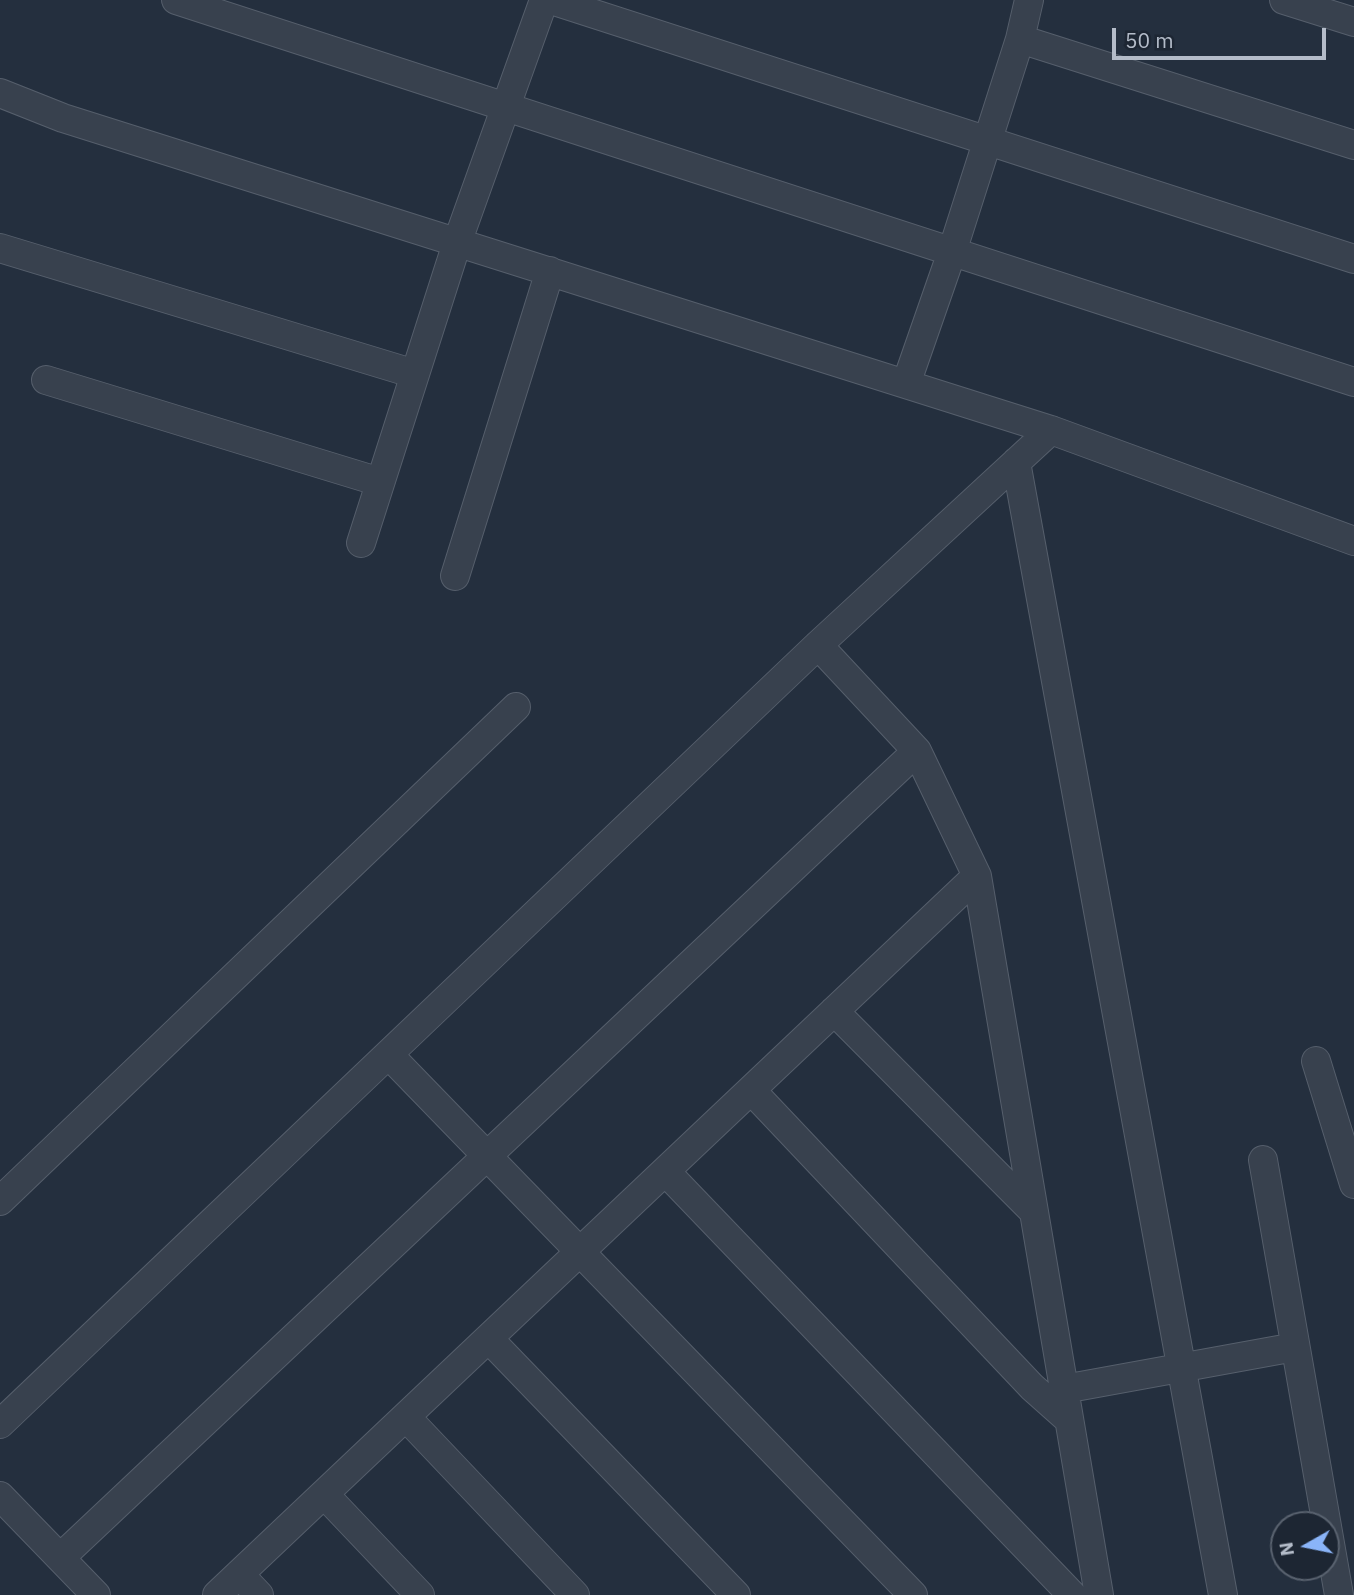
<!DOCTYPE html>
<style>
body{margin:0}
#map{position:relative;width:1354px;height:1595px;overflow:hidden;background:#242f3e;font-family:"IBM Plex Sans",sans-serif}
canvas{display:block}
.north{position:absolute;left:1270px;top:1511px;width:70px;height:70px;box-sizing:border-box;background:#1d2633;border:2px solid #59626f;border-radius:50%;rotate:261deg;font-size:19px;font-weight:700;line-height:28px;text-align:center;color:#b4bcc9}
.north::after{content:'';display:block;margin:auto;width:24px;height:32px;background:#8ab4f8;clip-path:polygon(50% 0,100% 100%,50% 72%,0 100%)}
.scale{position:absolute;left:1112px;top:28px;width:214px;height:32px;box-sizing:border-box;border:4px solid #b4bcc9;border-top:0;padding-left:9px;font-size:21px;line-height:24px;white-space:nowrap;color:#b4bcc9;-webkit-text-stroke:5px #1d2633;paint-order:stroke}
</style>
<div id="map">
<canvas width="1354" height="1595"></canvas>
<div class="north">N</div>
<div class="scale">50 m</div>
</div>
<script>
const ctx = document.querySelector('canvas').getContext('2d');
ctx.lineJoin = 'round';
const toPath = rows => new Path2D(rows.map(r => 'M' + r).join(''));
function stroke(path, color, width, dash) { ctx.strokeStyle = color; ctx.lineWidth = width; ctx.lineCap = dash ? 'butt' : 'round'; ctx.setLineDash(dash || []); ctx.stroke(path); }
const street = toPath([
 [176,0,1354,382],
 [551,0,1354,259],
 [1284,0,1354,22],
 [1020,39,1354,145],
 [0,93,63,118,1051,430,1354,541],
 [0,248,415,374],
 [46,380,380,482],
 [906,384,952,252,1020,39,1029,0],
 [1016,462,1223,1595],
 [361,543,457,243,544,0],
 [455,576,550,271],
 [818,645,917,751,977,876,1099,1595],
 [834,1011,1034,1212],
 [389,1055,913,1595],
 [1316,1061,1354,1184],
 [751,1090,1032,1387,1068,1419],
 [1263,1160,1339,1595],
 [665,1171,1072,1595],
 [0,1201,516,707],
 [489,1339,736,1595],
 [1064,1389,1295,1347],
 [406,1417,575,1595],
 [0,1424,818,645,1051,430],
 [324,1494,420,1595],
 [0,1496,96,1595],
 [60,1558,917,751],
 [239,1574,259,1595],
 [217,1595,977,876]
]);
stroke(street, '#565f6c', 30);
stroke(street, '#38414e', 28);
</script>
